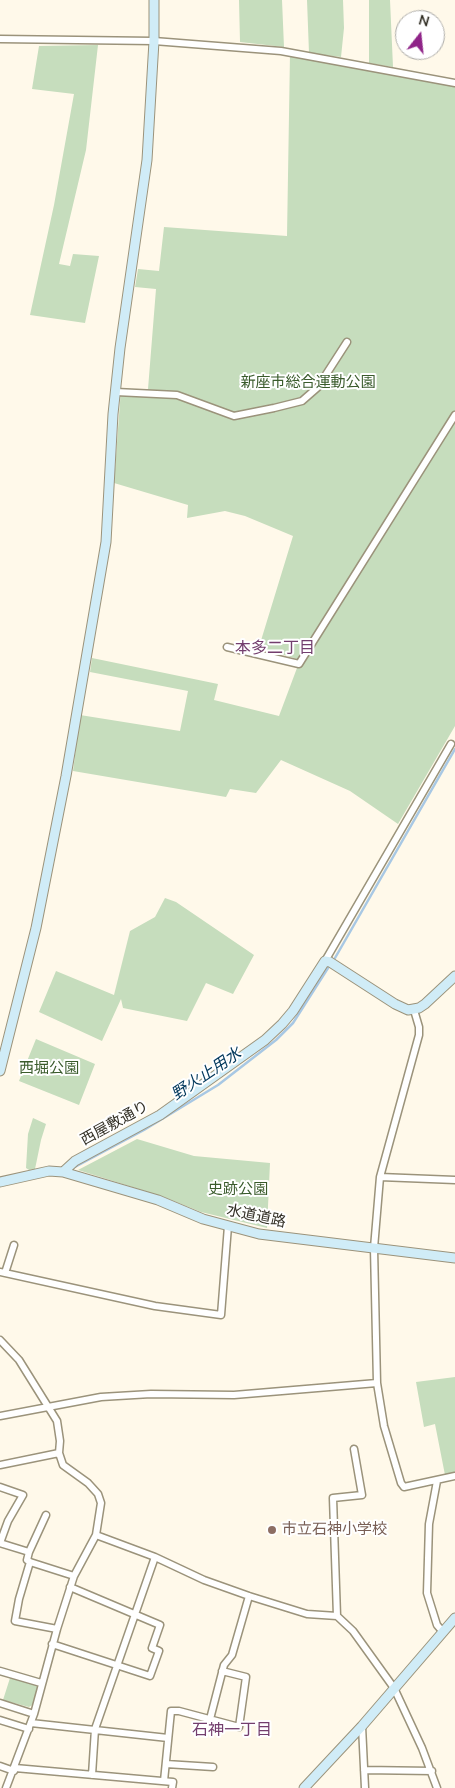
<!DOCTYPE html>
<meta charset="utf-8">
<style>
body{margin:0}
#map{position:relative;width:455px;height:1788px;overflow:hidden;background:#fff9ea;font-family:"Nunito Sans",sans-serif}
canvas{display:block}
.north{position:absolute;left:395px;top:10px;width:50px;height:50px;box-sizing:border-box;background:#fff;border:1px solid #adaca8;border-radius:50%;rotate:16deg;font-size:14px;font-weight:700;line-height:20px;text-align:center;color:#322f25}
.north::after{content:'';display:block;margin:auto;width:18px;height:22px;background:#8f2488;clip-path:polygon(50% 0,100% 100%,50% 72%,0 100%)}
</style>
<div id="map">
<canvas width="455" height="1788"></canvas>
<div class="north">N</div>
</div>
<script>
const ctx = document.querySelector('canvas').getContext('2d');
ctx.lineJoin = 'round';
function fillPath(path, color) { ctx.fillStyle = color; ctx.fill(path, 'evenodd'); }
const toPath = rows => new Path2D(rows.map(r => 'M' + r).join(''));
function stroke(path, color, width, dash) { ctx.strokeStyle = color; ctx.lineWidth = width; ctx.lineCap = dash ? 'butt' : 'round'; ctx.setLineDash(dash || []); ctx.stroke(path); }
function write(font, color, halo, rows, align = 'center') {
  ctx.font = font + ' "Nunito Sans","Noto Sans JP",sans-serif'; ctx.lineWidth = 4; ctx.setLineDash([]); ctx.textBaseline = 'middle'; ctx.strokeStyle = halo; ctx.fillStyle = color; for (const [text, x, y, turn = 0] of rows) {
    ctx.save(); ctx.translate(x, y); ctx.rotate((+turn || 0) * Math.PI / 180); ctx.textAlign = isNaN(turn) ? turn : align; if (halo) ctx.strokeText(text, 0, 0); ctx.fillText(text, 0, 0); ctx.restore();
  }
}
fillPath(toPath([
 [239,0,282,0,284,47,240,42],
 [307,0,343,0,344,28,341,57,309,53],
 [369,0,390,0,393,67,369,63],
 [98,45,86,150,59,264,70,266,73,254,99,256,85,323,30,315,54,205,74,94,32,89,39,46],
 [290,54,455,85,455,726,398,824,350,791,281,760,256,793,230,789,226,797,73,771,80,715,180,731,188,691,90,672,92,658,218,684,214,700,279,716,300,660,259,647,293,536,245,516,225,511,187,518,188,505,114,483,121,389,148,389,156,289,135,287,138,269,159,271,164,227,287,236],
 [165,898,176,902,254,955,233,994,206,983,187,1021,123,1008,121,999,102,1041,39,1012,56,971,114,995,130,931,155,917],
 [36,1039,95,1064,79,1105,19,1081],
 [33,1118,46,1124,41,1140,35,1169,29,1170,26,1168,28,1134],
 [137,1139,194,1156,270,1163,267,1228,201,1212,164,1197,78,1170],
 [455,1377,455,1472,445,1475,435,1424,424,1427,416,1382],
 [10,1678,40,1685,34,1704,29,1707,3,1700]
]), '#c6ddbd');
stroke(toPath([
 [335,958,455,749],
 [73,1168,144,1130,218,1085,276,1040,293,1023,328,968]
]), '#a8c8e4', 2.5);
const street = toPath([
 [0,39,154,41,281,51,455,83],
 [116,392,177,395,234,416,274,408,302,401,318,387,347,342],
 [227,647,299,664,455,415],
 [325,961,451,744],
 [414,1010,419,1027,419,1035,380,1177,374,1248,377,1383,384,1426,401,1483,404,1487,455,1476],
 [380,1177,455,1180],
 [0,1272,155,1306,221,1315,228,1226],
 [5,1273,14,1245],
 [0,1340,19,1360,57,1421,60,1441,59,1453,63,1465,88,1483,98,1494,101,1503,96,1535,74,1576,57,1629,34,1714,6,1788],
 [0,1416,101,1397,151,1394,234,1395,377,1383],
 [0,1465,59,1453],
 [437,1481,429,1524,427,1593,437,1625,443,1632],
 [0,1487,23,1495,8,1521,0,1543],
 [96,1535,155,1557,204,1580,249,1596,307,1614,337,1616,353,1631,394,1688,422,1748,437,1788],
 [0,1543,29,1552],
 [30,1562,27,1560,29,1552,46,1515],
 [337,1616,333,1498,362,1495,354,1449],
 [57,1629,15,1621,19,1599,30,1562,74,1576],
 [52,1644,150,1676,159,1651,152,1648,160,1625,70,1587],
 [0,1671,41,1683],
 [0,1703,34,1714],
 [210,1719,224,1665,232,1655,249,1596],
 [0,1720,29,1729],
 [31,1723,168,1738],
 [362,1726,365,1788],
 [166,1764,213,1767],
 [0,1766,14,1771],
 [15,1768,173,1782,172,1788],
 [364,1770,432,1771],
 [92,1775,95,1729,155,1557],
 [164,1781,171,1711,179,1711,239,1727,246,1677,222,1671]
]);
const secondary = toPath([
 [0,1071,36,928,66,776,106,542,113,414,120,348,147,160,154,41,154,0],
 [63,1172,75,1161,160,1115,265,1040,282,1024,293,1011,325,961,330,962,395,1004,408,1010,419,1008,425,1004,455,976],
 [0,1182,49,1171,63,1172,158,1200,203,1219,259,1234,455,1258],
 [304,1788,362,1726,455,1618]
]);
stroke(street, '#9b937b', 9);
stroke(secondary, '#9b937b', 11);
stroke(street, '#fff', 6);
stroke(secondary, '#d0ecf7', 9);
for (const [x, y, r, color] of [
 [272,1530,5,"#8d6e63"]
]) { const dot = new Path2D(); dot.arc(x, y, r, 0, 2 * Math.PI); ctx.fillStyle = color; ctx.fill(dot); stroke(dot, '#fff', 2); }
write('15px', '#3a5b2c', '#fff', [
 ["新座市総合運動公園",308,383],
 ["西堀公園",49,1069],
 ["史跡公園",238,1190]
]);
write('15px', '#322f25', '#fff', [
 ["西屋敷通り",115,1124,-29],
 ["水道道路",256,1217,12]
]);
write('15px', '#785e54', '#fff', [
 ["市立石神小学校",282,1530]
], 'left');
write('16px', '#733e6e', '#fff', [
 ["本多二丁目",275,649],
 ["石神一丁目",232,1731]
]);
write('italic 16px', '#00375a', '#fff', [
 ["野火止用水",207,1075,-34]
]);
</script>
